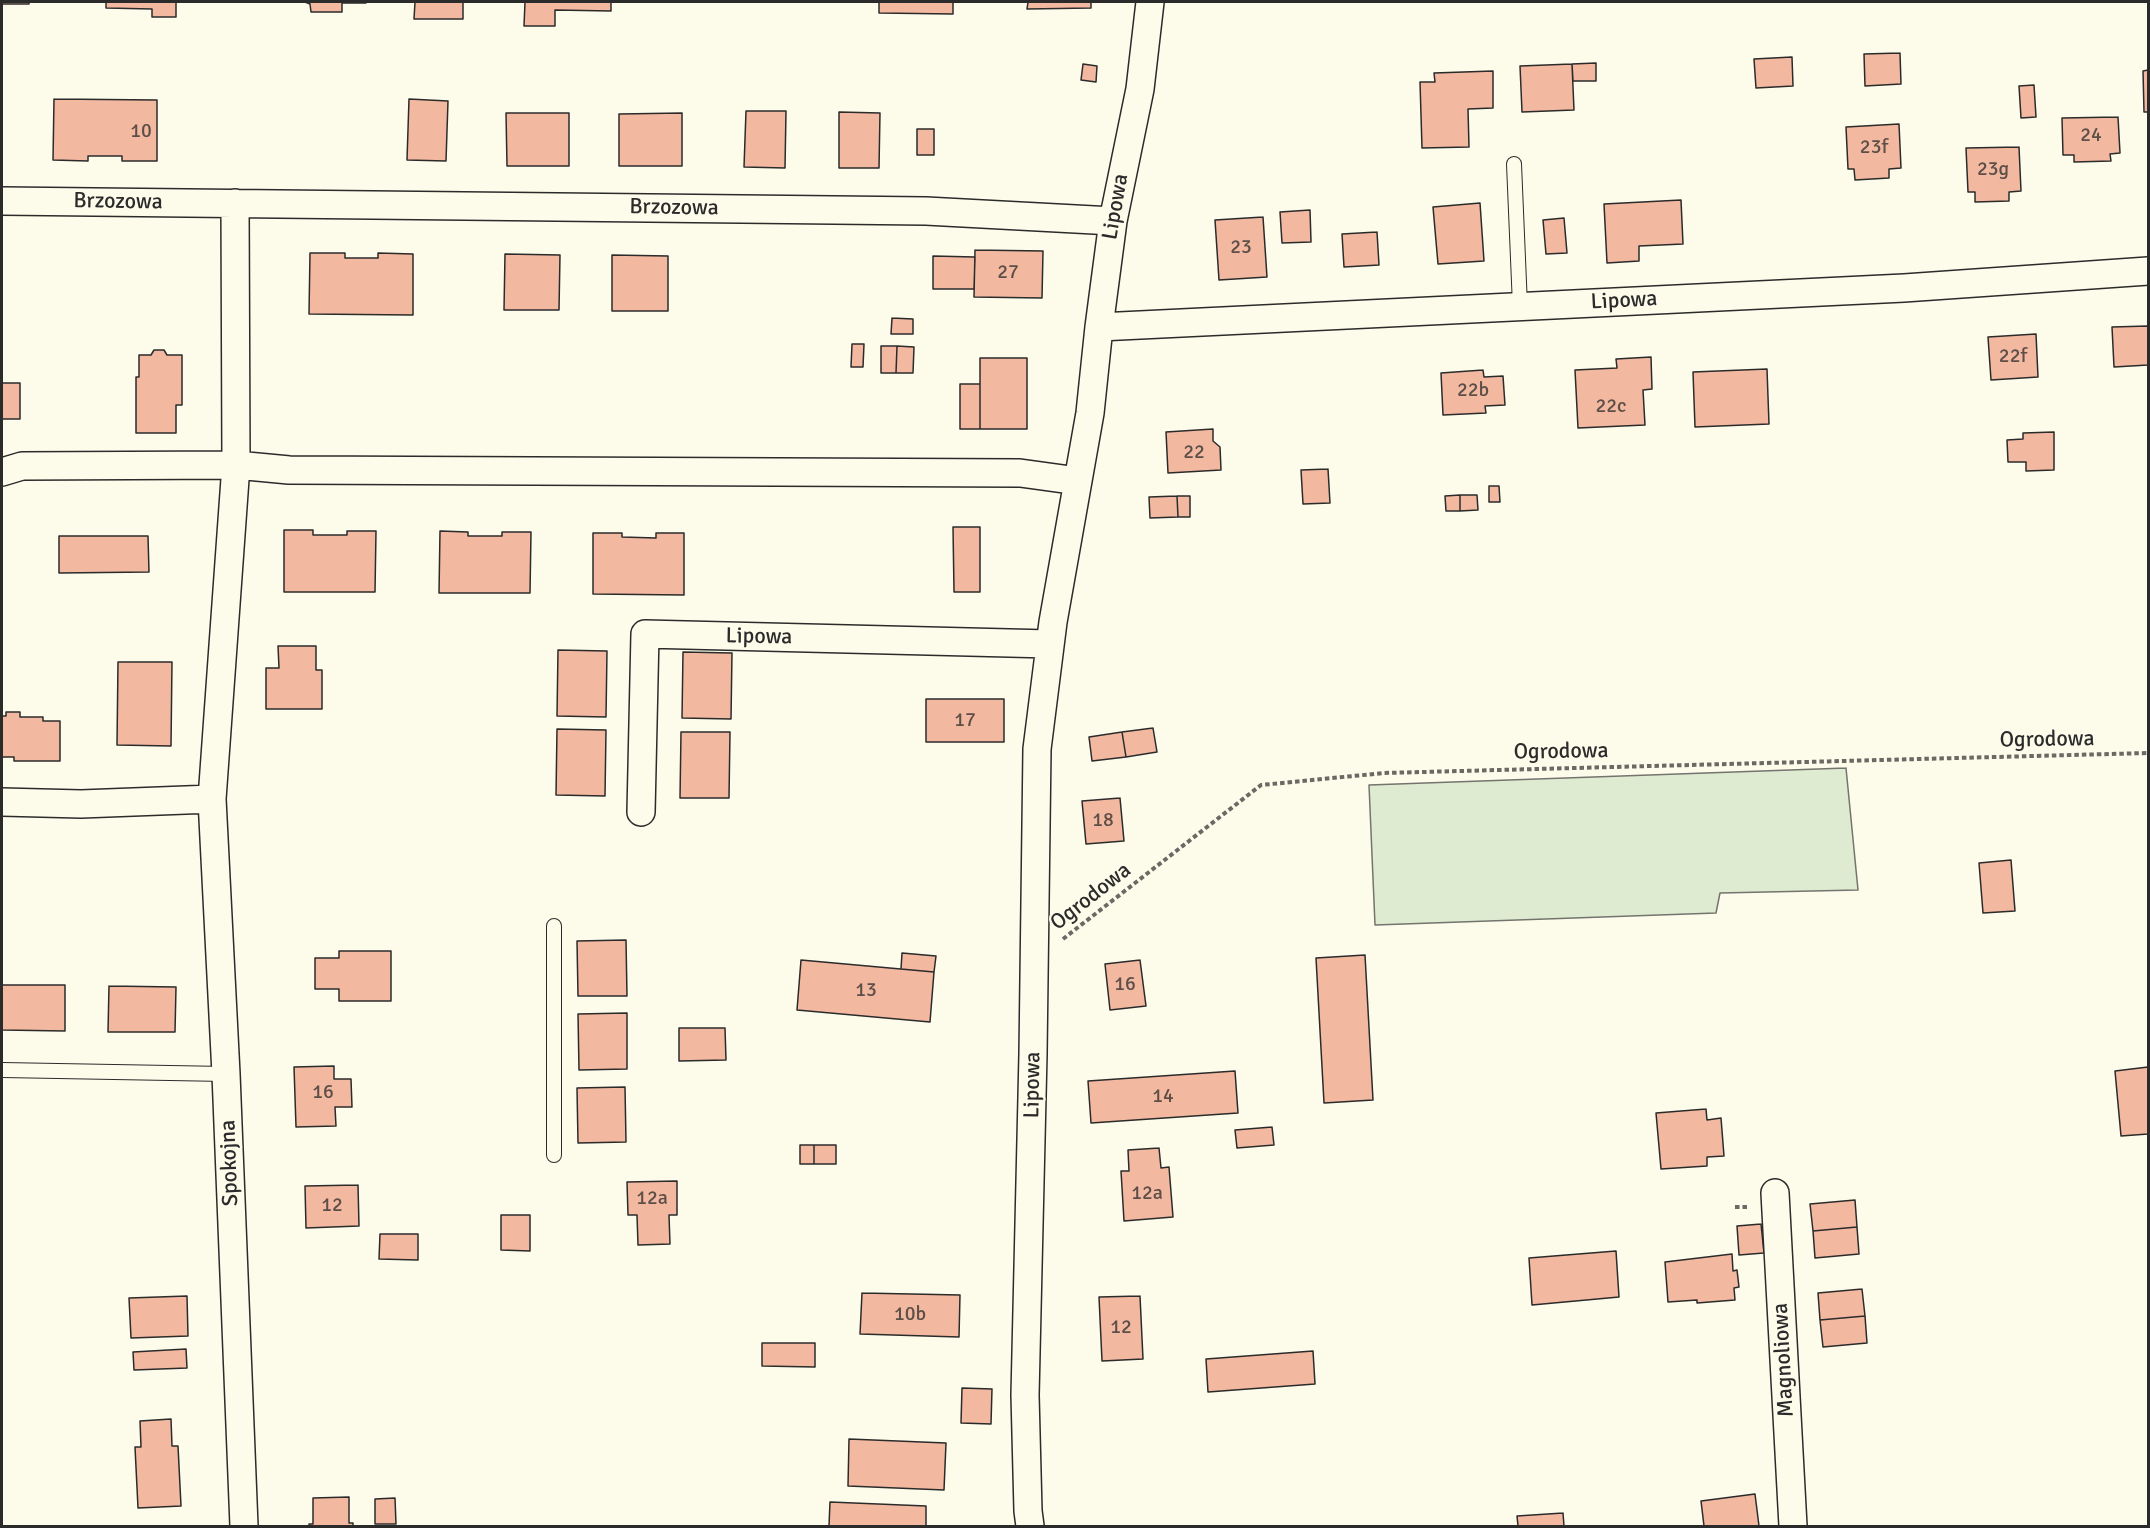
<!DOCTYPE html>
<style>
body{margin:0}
#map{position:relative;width:2150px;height:1528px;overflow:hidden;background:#fdfbea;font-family:Signika,sans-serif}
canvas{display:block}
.frame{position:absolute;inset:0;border:3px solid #2b2b2b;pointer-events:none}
</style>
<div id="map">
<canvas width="2150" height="1528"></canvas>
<div class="frame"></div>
</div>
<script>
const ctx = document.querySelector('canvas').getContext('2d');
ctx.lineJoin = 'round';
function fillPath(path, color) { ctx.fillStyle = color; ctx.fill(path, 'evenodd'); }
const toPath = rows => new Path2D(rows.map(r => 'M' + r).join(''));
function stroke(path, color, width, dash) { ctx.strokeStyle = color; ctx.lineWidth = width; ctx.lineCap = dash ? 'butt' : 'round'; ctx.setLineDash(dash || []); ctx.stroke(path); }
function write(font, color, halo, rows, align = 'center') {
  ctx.font = font + ' Signika,sans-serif'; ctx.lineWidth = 4.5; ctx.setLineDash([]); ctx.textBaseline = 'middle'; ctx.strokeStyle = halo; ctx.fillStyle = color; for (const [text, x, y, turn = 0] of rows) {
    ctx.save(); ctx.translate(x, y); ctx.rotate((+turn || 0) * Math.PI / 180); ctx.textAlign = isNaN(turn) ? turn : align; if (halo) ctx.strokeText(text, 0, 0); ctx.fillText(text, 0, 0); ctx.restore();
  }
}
const green = toPath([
 [1846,768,1858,890,1720,893,1716,913,1375,925,1369,785,1846,768]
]);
fillPath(green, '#deebd1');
stroke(green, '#74746e', 1.5);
const building = toPath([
 [2,2,29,2,29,4,2,4,2,2],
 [106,2,176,2,176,17,152,17,152,9,106,8,106,2],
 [305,2,366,2,366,3,342,3,342,12,311,12,310,4,305,2],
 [415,2,463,2,463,19,414,19,415,2],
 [525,2,611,2,611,11,555,10,555,26,524,26,525,2],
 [879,2,953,2,953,14,879,13,879,2],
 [1028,2,1091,2,1091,8,1027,9,1028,2],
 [1900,53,1901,84,1865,86,1864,54,1900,53],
 [1792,57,1793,86,1756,88,1754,59,1792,57],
 [1596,63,1596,81,1573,81,1572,64,1596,63],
 [1083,64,1097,66,1096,82,1081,80,1083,64],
 [1572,64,1574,110,1522,112,1520,66,1572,64],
 [2148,70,2148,112,2144,112,2143,71,2148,70],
 [1493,71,1493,108,1468,109,1469,147,1422,148,1420,82,1435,82,1434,73,1493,71],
 [2034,85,2036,117,2021,118,2019,86,2034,85],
 [54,99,157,100,157,161,122,161,122,156,88,156,88,161,53,160,54,99],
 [409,99,448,101,446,161,407,160,409,99],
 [746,111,786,111,785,168,744,167,746,111],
 [839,112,880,113,879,168,839,168,839,112],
 [506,113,569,113,569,166,507,166,506,113],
 [682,113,682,166,619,166,619,114,682,113],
 [2118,117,2120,153,2110,154,2111,161,2074,162,2074,155,2063,155,2062,118,2118,117],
 [1899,124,1901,168,1889,169,1889,178,1855,180,1854,169,1848,169,1846,127,1899,124],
 [917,129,934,129,934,155,917,155,917,129],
 [2019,147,2021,191,2009,192,2009,201,1975,202,1975,192,1968,192,1966,148,2019,147],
 [1681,200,1683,244,1639,246,1639,261,1607,263,1604,204,1681,200],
 [1480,203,1484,261,1438,264,1433,207,1480,203],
 [1310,210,1311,242,1282,243,1280,212,1310,210],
 [1263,217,1267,277,1219,280,1215,220,1263,217],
 [1564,218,1567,253,1546,254,1543,220,1564,218],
 [1377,232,1379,265,1344,267,1342,234,1377,232],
 [975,250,1043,251,1042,298,974,297,975,250],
 [310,253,345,253,345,258,378,258,378,253,413,254,413,315,309,314,310,253],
 [505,254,560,255,559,310,504,310,505,254],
 [612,255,668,256,668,311,612,311,612,255],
 [933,256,975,257,974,289,933,289,933,256],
 [892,318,913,319,913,334,891,334,892,318],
 [2148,326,2148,365,2114,367,2112,327,2148,326],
 [2036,334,2038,377,1991,380,1988,337,2036,334],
 [852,344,864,344,863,367,851,367,852,344],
 [881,346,897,346,896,373,881,373,881,346],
 [897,346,914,347,913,373,896,373,897,346],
 [154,350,164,350,167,355,182,355,182,405,176,405,176,433,136,433,136,377,139,377,139,355,151,355,154,350],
 [1651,357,1652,389,1643,390,1645,425,1578,428,1575,370,1617,368,1616,359,1651,357],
 [980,358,1027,358,1027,429,980,429,980,358],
 [1767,369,1769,424,1695,427,1693,372,1767,369],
 [1483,370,1484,377,1503,376,1505,405,1485,406,1486,413,1443,415,1441,373,1483,370],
 [2,383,20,383,20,419,2,419,2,383],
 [960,384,980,384,980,429,960,429,960,384],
 [1213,429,1213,441,1220,447,1221,470,1168,473,1166,432,1213,429],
 [2054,432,2054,470,2026,471,2026,462,2008,462,2007,440,2023,439,2023,433,2054,432],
 [1328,469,1330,503,1303,504,1301,470,1328,469],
 [1489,486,1499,486,1500,502,1489,502,1489,486],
 [1460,495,1460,511,1446,511,1445,496,1460,495],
 [1460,495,1477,495,1478,510,1460,511,1460,495],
 [1177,496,1178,517,1150,518,1149,497,1177,496],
 [1177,496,1190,496,1190,517,1178,517,1177,496],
 [953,527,980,527,980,592,954,592,953,527],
 [284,530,313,530,313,535,347,535,347,531,376,531,375,592,284,592,284,530],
 [440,531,468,532,468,536,502,536,502,532,531,532,530,593,439,593,440,531],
 [593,533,622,533,622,537,656,538,656,533,684,533,684,595,593,594,593,533],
 [59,536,148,536,149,572,59,573,59,536],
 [278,646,316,646,316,670,322,670,322,709,266,709,266,668,279,668,278,646],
 [558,650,607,651,606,717,557,716,558,650],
 [683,652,732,653,731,719,682,718,683,652],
 [118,662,172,662,171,746,117,745,118,662],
 [926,699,1004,699,1004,742,926,742,926,699],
 [6,712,20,712,20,717,43,717,43,721,60,721,60,761,14,761,14,757,2,757,2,716,6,716,6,712],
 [1153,728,1157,752,1126,757,1122,732,1153,728],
 [557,729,606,730,605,796,556,795,557,729],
 [681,732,730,732,729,798,680,798,681,732],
 [1122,732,1126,757,1092,761,1089,737,1122,732],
 [1120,798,1124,841,1086,844,1082,801,1120,798],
 [2011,860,2015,911,1983,913,1979,863,2011,860],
 [626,940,627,996,578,996,577,941,626,940],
 [339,951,391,951,391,1001,339,1001,339,989,315,989,315,958,339,958,339,951],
 [902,953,936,956,934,972,901,969,902,953],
 [1365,955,1373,1100,1324,1103,1316,958,1365,955],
 [801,960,934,972,930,1022,797,1010,801,960],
 [1140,960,1146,1006,1110,1010,1105,964,1140,960],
 [2,985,65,985,65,1031,2,1030,2,985],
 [109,986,176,987,175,1032,108,1032,109,986],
 [627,1013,627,1069,579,1070,578,1014,627,1013],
 [679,1028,725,1028,726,1060,679,1061,679,1028],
 [334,1066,334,1079,351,1079,352,1107,335,1107,336,1126,296,1127,294,1067,334,1066],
 [2148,1067,2148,1134,2121,1136,2115,1071,2148,1067],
 [1235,1071,1238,1113,1091,1123,1088,1081,1235,1071],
 [625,1087,626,1142,578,1143,577,1088,625,1087],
 [1706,1109,1707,1120,1721,1118,1724,1156,1707,1157,1707,1166,1661,1169,1656,1113,1706,1109],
 [1272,1127,1274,1145,1237,1148,1235,1130,1272,1127],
 [800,1145,814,1145,814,1164,800,1164,800,1145],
 [814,1145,836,1145,836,1164,814,1164,814,1145],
 [1159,1148,1161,1168,1169,1167,1173,1217,1124,1221,1121,1171,1129,1171,1128,1150,1159,1148],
 [677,1181,677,1215,669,1215,670,1244,638,1245,637,1215,628,1215,627,1182,677,1181],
 [358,1185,359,1226,306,1228,305,1186,358,1185],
 [1855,1200,1857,1227,1813,1231,1810,1204,1855,1200],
 [501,1215,530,1215,530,1251,501,1250,501,1215],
 [1761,1224,1764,1253,1739,1255,1737,1226,1761,1224],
 [1857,1227,1859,1254,1815,1258,1813,1231,1857,1227],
 [380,1234,418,1234,418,1260,379,1259,380,1234],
 [1616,1251,1619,1297,1532,1305,1529,1258,1616,1251],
 [1732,1254,1733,1271,1737,1270,1739,1287,1734,1288,1735,1300,1697,1303,1697,1300,1668,1302,1665,1262,1732,1254],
 [1862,1289,1865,1316,1820,1320,1818,1293,1862,1289],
 [862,1293,960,1295,959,1337,860,1334,862,1293],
 [187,1296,188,1336,131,1338,129,1298,187,1296],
 [1140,1296,1143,1359,1102,1361,1099,1297,1140,1296],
 [1865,1316,1867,1343,1823,1347,1820,1320,1865,1316],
 [762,1343,815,1343,815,1367,762,1366,762,1343],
 [186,1349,187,1368,134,1370,133,1352,186,1349],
 [1313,1351,1315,1384,1208,1392,1206,1359,1313,1351],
 [962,1388,992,1389,991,1424,961,1423,962,1388],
 [171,1419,172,1446,178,1446,181,1506,138,1508,135,1447,141,1447,140,1421,171,1419],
 [849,1439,946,1443,944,1490,848,1486,849,1439],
 [1755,1494,1759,1526,1704,1526,1701,1501,1755,1494],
 [349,1497,349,1523,353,1523,353,1526,309,1526,309,1524,313,1524,313,1498,349,1497],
 [395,1498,396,1524,375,1524,375,1499,395,1498],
 [830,1502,926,1506,926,1526,829,1526,830,1502],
 [1563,1513,1564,1526,1518,1526,1517,1516,1563,1513]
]);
fillPath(building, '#f2b8a0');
stroke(building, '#2b2b2b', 1.5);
const lane = toPath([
 [1514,164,1520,306],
 [554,926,554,1155],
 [2,1070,226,1074]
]);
const street = toPath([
 [2,201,926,211,1113,221],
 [235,203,236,465,212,799,226,1074,244,1526],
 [1099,327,1904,288,2148,271],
 [2,472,22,466,236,465,289,470,1020,473,1078,481],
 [2,802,81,804,212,799],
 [641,812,645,634,1050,644],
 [1775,1193,1793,1526],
 [1030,1526,1028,1511,1025,1395,1033,1054,1037,749,1053,622,1090,413,1099,327,1113,221,1140,89,1150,2]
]);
stroke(lane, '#2b2b2b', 16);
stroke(street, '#2b2b2b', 30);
stroke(toPath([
 [1063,939,1261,785,1384,773,2148,753],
 [1735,1207,1749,1207]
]), '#6a6964', 4, [4.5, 3]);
stroke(lane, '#fdfbea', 14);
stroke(street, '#fdfbea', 27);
write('20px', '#5d4e48', null, [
 ["10",141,132],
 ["24",2091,136],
 ["23f",1874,148],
 ["23g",1993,170],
 ["23",1241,248],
 ["27",1008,273],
 ["22f",2013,357],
 ["22b",1473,391],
 ["22c",1611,407],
 ["22",1194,453],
 ["17",965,721],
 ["18",1103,821],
 ["16",1125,985],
 ["13",866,991],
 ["16",323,1093],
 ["14",1163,1097],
 ["12a",1147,1194],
 ["12a",652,1199],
 ["12",332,1206],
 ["10b",910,1315],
 ["12",1121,1328]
]);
write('22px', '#2b2b2b', '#fdfbea', [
 ["Brzozowa",118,202,1],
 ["Lipowa",1116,207,-80],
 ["Brzozowa",674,208,1],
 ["Lipowa",1624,301,-3],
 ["Lipowa",759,637,1],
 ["Ogrodowa",2047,740,-1],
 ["Ogrodowa",1561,752,-1],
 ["Ogrodowa",1091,897,-38],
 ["Lipowa",1033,1085,-89],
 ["Spokojna",230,1163,-92],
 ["Magnoliowa",1784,1360,-93]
]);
</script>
